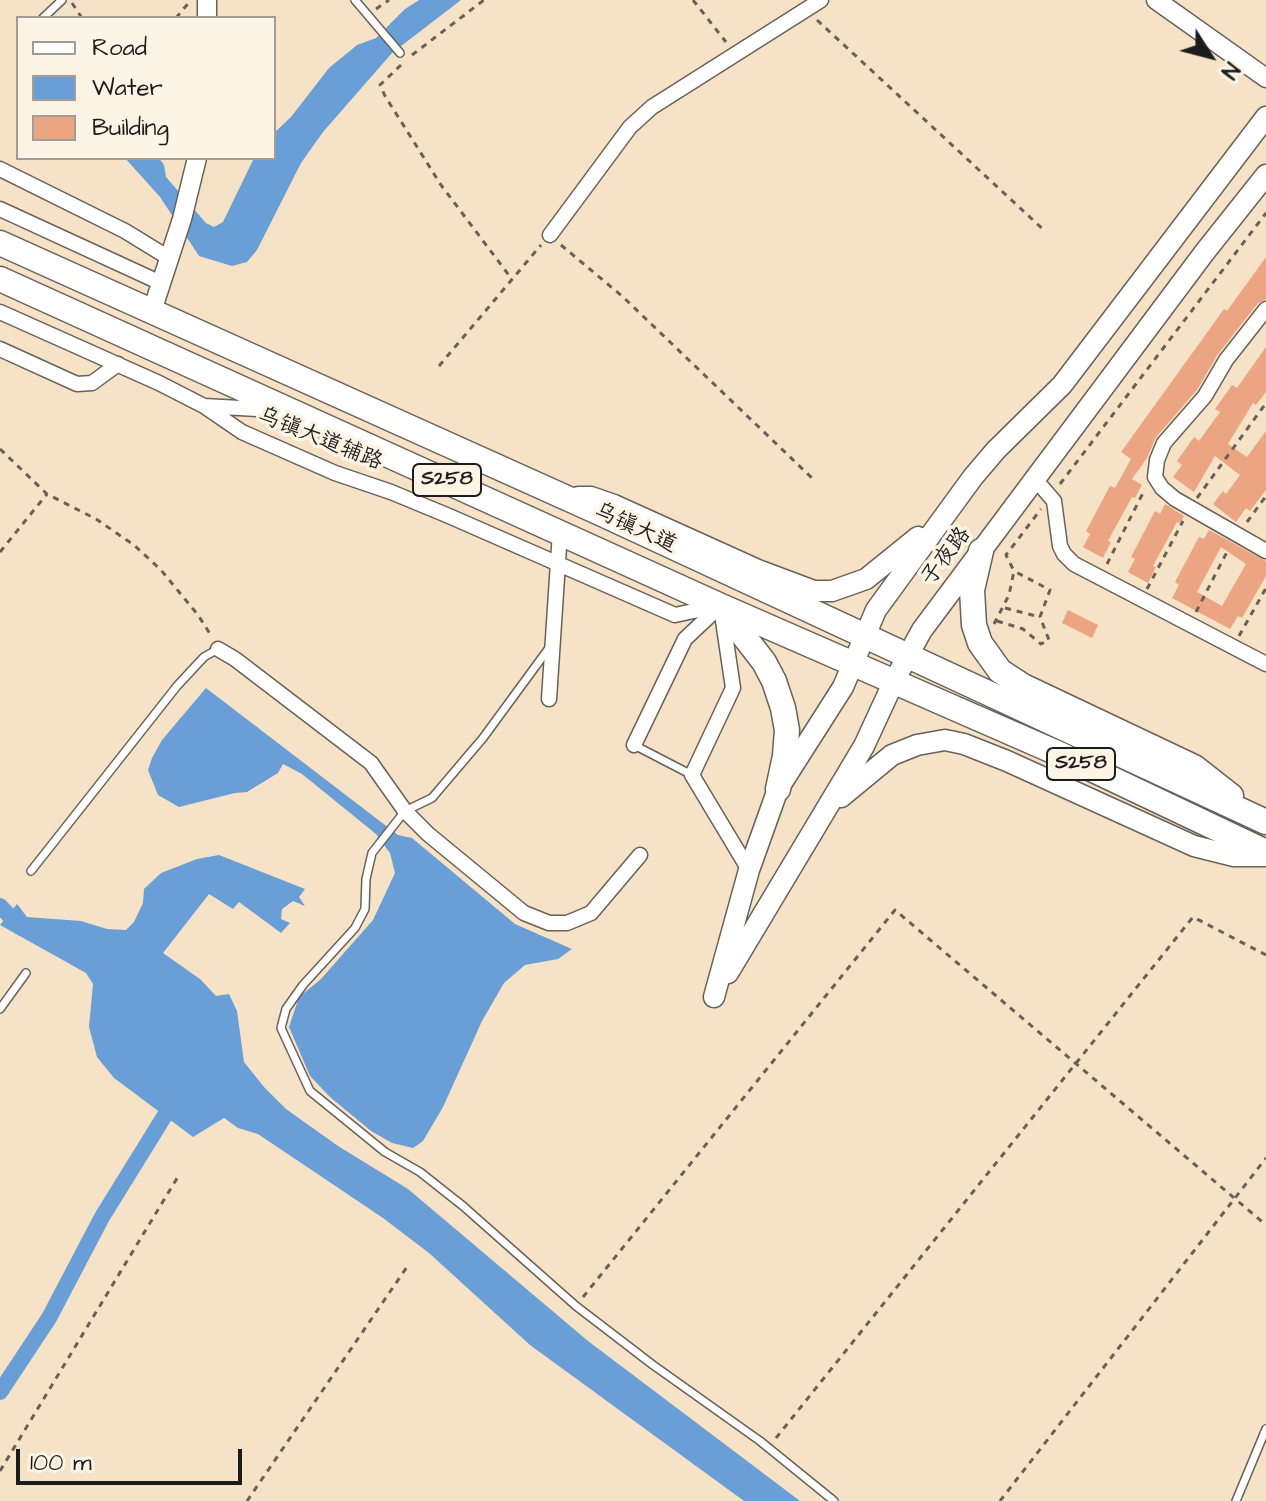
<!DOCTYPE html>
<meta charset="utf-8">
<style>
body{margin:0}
#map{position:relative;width:1266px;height:1501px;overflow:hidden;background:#f6e2c6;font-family:"Architects Daughter",sans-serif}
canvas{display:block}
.legend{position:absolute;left:16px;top:16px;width:260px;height:144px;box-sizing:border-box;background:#fcf5e5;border:2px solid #a29e95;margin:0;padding:10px 14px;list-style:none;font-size:24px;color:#1c1c1c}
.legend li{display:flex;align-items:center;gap:16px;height:40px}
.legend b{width:40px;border:2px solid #a29e95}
.north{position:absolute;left:1170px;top:16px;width:80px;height:80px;-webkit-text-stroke:6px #fcf5e5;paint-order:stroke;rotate:126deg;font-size:22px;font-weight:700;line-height:32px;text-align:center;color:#1c1c1c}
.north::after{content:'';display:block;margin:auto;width:28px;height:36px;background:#1c1c1c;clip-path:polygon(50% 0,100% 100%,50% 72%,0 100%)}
.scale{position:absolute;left:16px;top:1449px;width:226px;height:36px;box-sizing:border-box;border:4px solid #1c1c1c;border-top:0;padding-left:10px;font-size:24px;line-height:28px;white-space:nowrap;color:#1c1c1c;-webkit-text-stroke:6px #fcf5e5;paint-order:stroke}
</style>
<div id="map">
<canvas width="1266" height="1501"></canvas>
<ul class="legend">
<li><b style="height:10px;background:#fff"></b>Road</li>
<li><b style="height:22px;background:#699ed6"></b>Water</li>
<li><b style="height:22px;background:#eba583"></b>Building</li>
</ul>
<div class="north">N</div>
<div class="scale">100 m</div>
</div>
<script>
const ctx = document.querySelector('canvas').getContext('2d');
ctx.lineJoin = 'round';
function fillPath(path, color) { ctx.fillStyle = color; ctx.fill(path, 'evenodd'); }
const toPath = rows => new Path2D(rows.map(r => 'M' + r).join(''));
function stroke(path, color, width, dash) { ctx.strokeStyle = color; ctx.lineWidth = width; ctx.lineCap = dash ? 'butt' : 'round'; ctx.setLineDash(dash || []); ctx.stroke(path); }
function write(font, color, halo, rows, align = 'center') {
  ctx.font = font + ' "Architects Daughter","LXGW WenKai TC",sans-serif'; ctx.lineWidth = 7; ctx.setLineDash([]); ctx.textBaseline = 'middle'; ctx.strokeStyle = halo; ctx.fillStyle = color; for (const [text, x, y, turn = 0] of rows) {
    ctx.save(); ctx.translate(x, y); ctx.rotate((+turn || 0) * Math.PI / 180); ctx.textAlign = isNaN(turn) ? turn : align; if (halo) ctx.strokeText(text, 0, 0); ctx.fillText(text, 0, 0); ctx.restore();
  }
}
fillPath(toPath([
 [419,0,461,0,392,53,323,132,301,163,257,250,247,262,232,266,199,256,160,197,125,158,159,158,164,165,166,177,206,223,214,227,223,222,254,158,274,158,274,133,291,117,329,68,357,45,376,38,405,9],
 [206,688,398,835,412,838,515,924,572,949,558,959,525,965,504,983,482,1021,443,1107,423,1141,413,1148,392,1143,371,1131,330,1097,310,1076,289,1027,299,997,321,979,373,920,395,873,390,853,376,834,302,774,283,764,278,773,247,792,235,793,179,807,158,795,148,770,152,758,162,740],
 [219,855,305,889,299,897,305,906,293,901,282,909,281,919,290,923,281,933,239,902,233,909,209,894,163,953,200,979,216,996,229,994,237,1011,244,1062,264,1087,286,1109,338,1146,408,1189,588,1341,800,1501,744,1501,530,1345,429,1253,383,1218,258,1134,238,1128,224,1118,193,1137,165,1116,114,1078,97,1057,89,1027,93,984,86,973,0,925,17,904,27,917,81,921,107,929,126,930,134,922,143,903,144,889,161,873,197,859]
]), '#699ed6');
stroke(toPath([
 [0,906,21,928],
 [0,1392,49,1318,102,1217,175,1099]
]), '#699ed6', 16);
fillPath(toPath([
 [1266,257,1266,299,1258,303,1218,354,1197,390,1156,437,1147,458,1132,479,1142,485,1135,498,1132,497,1108,541,1111,542,1103,558,1083,547,1090,534,1086,531,1110,486,1115,488,1131,459,1121,452,1224,309,1227,311],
 [1266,347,1266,392,1256,405,1253,403,1228,444,1247,457,1266,431,1266,490,1250,511,1246,508,1236,522,1213,504,1223,491,1226,494,1240,475,1215,456,1194,492,1173,477,1182,465,1177,461,1194,437,1199,441,1220,412,1215,409,1232,385,1237,388],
 [1165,504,1184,516,1180,523,1177,522,1153,566,1156,567,1148,583,1128,572,1135,559,1131,557,1155,511,1160,514],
 [1209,530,1266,561,1266,576,1242,618,1238,616,1230,629,1172,598,1179,585,1175,582,1199,537,1204,539],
 [1221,547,1246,564,1222,606,1197,592],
 [1068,610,1098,625,1092,638,1062,623]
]), '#eba583');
const service = toPath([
 [355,0,400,53],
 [43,18,62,0],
 [549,648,483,738,432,798,405,811,372,853,366,879,365,909,355,928,303,985,286,1009,281,1028,310,1091,385,1152,420,1172,463,1206,576,1306,653,1365,760,1441,834,1501],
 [634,745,692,775],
 [31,871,177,686,204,657,218,649],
 [0,1009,26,973],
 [1236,1501,1266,1429]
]);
const minor = toPath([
 [0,169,125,231,169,258],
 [0,209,161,283],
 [550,235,630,127,652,107,821,0],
 [1266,309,1226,360,1205,396,1164,443,1157,460,1155,477,1162,488,1175,499,1266,551],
 [0,312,159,383,204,406,242,432,335,473,391,492,449,516,675,615,717,606],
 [0,349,77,384,92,383,118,364],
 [204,406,275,410],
 [1035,479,1054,501,1060,546,1064,554,1074,564,1266,664],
 [722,614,733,688,692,775,749,870],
 [218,649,235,659,371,763,405,811,428,834,524,913,549,923,567,923,591,913,640,855],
 [549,699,560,532],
 [634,745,685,639,720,606]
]);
const tertiary = toPath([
 [1156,0,1266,78],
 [207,18,207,0],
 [152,311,182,219,197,158]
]);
const secondary = toPath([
 [578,497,591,497,614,505,758,570,814,591,832,591,866,579,918,537],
 [841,797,892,755,917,745,945,740,964,744,1007,761,1194,846,1234,856,1266,856],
 [728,973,864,746,894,681,922,630,1204,253,1266,175],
 [714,997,749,870,778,789,843,687,876,610,973,477,996,450,1062,385,1266,117]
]);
const primary = toPath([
 [0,243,600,513,1266,822],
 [0,279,721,606,1064,756,1266,852],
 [981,551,972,590,974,625,980,643,1000,671,1023,686,1194,767,1231,796],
 [722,608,764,662,774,681,783,708,787,730,785,756,778,789]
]);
stroke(service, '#686158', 10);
stroke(minor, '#686158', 17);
stroke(tertiary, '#686158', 21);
stroke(secondary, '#686158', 23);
stroke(primary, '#686158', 27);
stroke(toPath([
 [693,0,726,42],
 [72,3,82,18],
 [376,9,389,0],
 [176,18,191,0],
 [817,20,1046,232],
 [412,55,484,0],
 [401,65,380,85,385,96,441,185,511,278],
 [561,245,622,296,813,479],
 [439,366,541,245],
 [0,449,47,494,96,519,134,545,161,570,198,615,212,637],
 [1060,484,1266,213],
 [1197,498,1266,403],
 [1247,522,1266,496],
 [0,552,47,494],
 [1107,564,1145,489],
 [1147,589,1183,521],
 [1005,608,1040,617],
 [1196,612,1229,548],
 [997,621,1023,629,1041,644,1049,640,1040,617,1050,590,1014,571],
 [994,624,1009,595,1014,571,1006,555,1041,509],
 [1239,636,1266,588],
 [583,1297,895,910,1266,1225],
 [776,1438,1193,917,1266,955],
 [0,1471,179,1175],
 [247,1501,409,1264],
 [1000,1501,1266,1158]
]), '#686158', 3, [6, 6]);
stroke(service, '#fff', 7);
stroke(minor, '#fff', 14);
stroke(tertiary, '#fff', 18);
stroke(secondary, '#fff', 20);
stroke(primary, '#fff', 24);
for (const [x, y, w] of [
 [447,480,68],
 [1081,764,68]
]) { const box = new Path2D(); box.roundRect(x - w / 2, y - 16, w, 32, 6); ctx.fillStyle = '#fcf5e5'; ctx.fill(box); stroke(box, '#1c1c1c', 2); }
write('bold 20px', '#1c1c1c', null, [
 ["S258",447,480],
 ["S258",1081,764]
]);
write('22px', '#1c1c1c', '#fcf5e5', [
 ["乌镇大道辅路",320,440,22],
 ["乌镇大道",635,529,25],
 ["子夜路",947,557,-53]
]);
</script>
